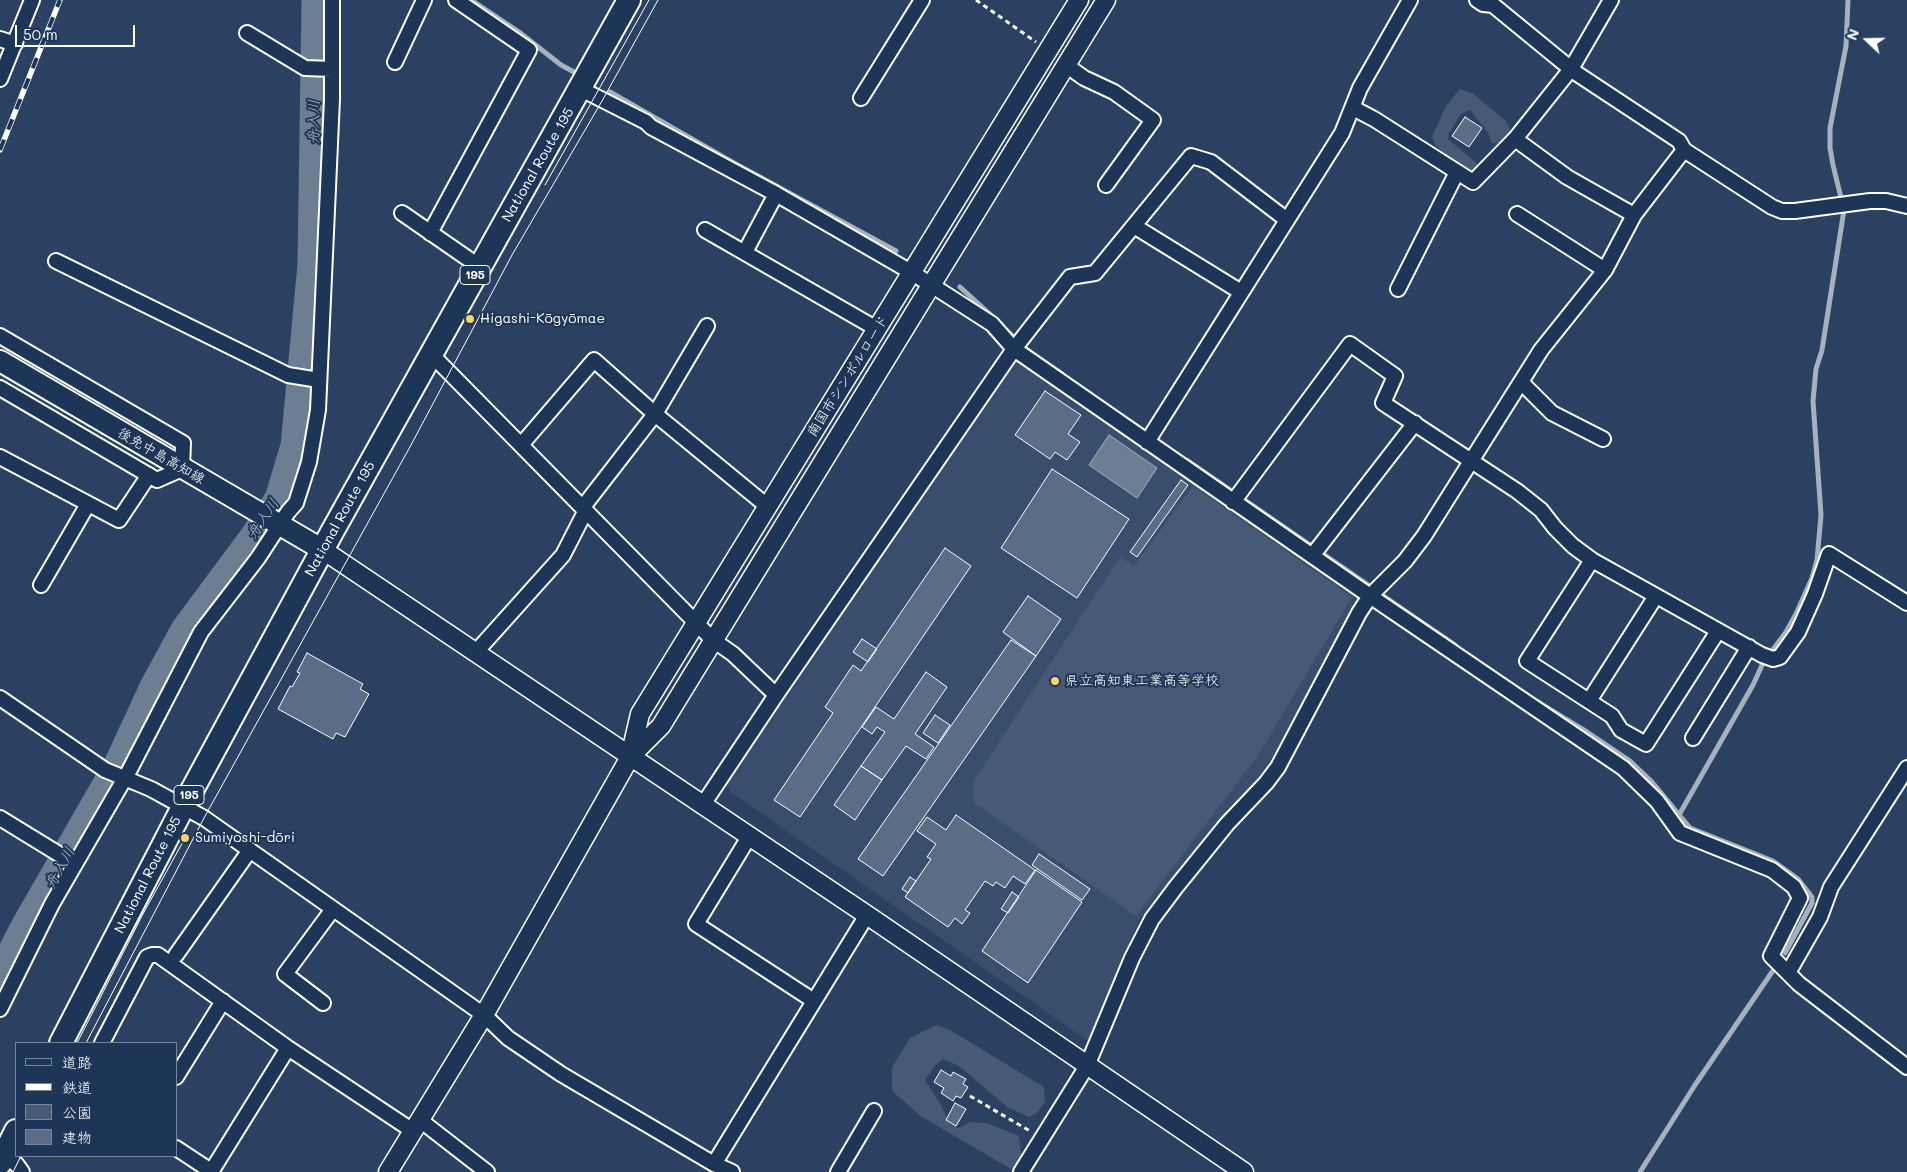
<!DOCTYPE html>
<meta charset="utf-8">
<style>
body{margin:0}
#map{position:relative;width:1907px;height:1172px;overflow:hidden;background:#2a4161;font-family:Mali,"Klee One",sans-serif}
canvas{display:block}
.legend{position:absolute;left:15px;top:1042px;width:162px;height:115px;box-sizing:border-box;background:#1d3557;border:1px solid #77869a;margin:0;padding:6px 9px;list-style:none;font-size:15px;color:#fff}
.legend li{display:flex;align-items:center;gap:10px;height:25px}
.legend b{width:25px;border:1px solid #77869a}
.north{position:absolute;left:1842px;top:15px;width:50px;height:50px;-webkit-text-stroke:4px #1d3557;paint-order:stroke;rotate:291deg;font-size:14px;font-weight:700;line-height:20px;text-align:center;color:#fff}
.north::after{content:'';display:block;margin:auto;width:18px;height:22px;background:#fff;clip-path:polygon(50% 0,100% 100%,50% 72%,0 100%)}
.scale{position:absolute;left:15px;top:25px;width:120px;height:22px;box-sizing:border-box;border:2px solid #fff;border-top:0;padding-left:6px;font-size:15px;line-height:18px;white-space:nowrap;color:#fff;-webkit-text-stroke:4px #1d3557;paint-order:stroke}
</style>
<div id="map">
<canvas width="1907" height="1172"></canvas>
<ul class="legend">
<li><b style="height:6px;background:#1d3557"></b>道路</li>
<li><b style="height:6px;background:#fff"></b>鉄道</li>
<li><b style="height:14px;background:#465975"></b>公園</li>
<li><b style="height:14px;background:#5b6c86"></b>建物</li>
</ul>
<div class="north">N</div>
<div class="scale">50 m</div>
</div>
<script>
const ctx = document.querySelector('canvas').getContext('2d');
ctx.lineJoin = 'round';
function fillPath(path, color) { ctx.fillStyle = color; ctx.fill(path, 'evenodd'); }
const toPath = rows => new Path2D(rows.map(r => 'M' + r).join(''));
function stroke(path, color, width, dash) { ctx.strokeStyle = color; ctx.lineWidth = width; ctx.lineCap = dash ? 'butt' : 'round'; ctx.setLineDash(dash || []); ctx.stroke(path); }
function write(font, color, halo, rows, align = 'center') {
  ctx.font = font + ' Mali,"Klee One",sans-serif'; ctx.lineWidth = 4; ctx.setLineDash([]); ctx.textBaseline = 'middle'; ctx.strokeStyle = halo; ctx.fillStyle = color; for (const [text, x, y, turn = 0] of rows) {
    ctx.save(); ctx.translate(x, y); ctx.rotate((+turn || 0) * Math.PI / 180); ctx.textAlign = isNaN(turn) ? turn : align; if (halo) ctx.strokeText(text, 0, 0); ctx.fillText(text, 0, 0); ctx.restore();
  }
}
fillPath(toPath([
 [1016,356,1359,595,1358,604,1272,758,1256,781,1212,828,1139,920,1088,1041,732,793,725,784]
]), '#394e6c');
fillPath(toPath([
 [1460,89,1472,93,1506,121,1511,132,1502,143,1491,143,1489,134,1470,110,1461,114,1449,133,1448,139,1480,166,1472,173,1458,166,1435,145,1432,136,1446,106],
 [1193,486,1352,597,1259,754,1136,916,973,802,973,782,1120,557,1134,566],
 [936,1025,950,1030,1044,1087,1045,1102,1037,1113,1029,1117,1007,1107,959,1066,943,1059,934,1067,925,1080,941,1105,950,1124,959,1128,970,1122,987,1123,1019,1136,1022,1160,1011,1169,922,1117,892,1091,892,1067,910,1038]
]), '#465975');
const water = toPath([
 [1109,435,1157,468,1137,498,1089,465,1109,435]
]);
fillPath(water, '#6d7d92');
stroke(water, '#a7b1be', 1);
stroke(toPath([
 [471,0,519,32,561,65,574,72],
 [610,92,732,162,896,251],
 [960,287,993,317],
 [1004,328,1026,349,1062,374],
 [1188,461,1371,587],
 [1379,593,1455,645],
 [1772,651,1786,632,1796,614,1812,578,1817,560,1821,515,1813,401,1816,369,1822,350,1844,210,1833,165,1830,148,1830,128,1846,46,1848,0],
 [1536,701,1587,732,1630,761,1652,782,1690,828,1773,861,1798,879,1812,897,1812,903,1785,953],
 [1679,815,1753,685,1763,663],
 [1640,1172,1695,1085,1772,972]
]), '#a7b1be', 5);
stroke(toPath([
 [0,975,26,925,118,765,154,687,185,630,254,537,279,499,295,446,312,264,316,0]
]), '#6d7d92', 29);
const building = toPath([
 [1465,117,1482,128,1469,147,1452,136,1465,117],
 [1045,391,1081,415,1068,434,1080,442,1067,460,1055,452,1050,459,1015,435,1045,391],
 [1052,469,1129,519,1077,598,1001,548,1052,469],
 [1181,480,1188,485,1137,557,1130,552,1181,480],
 [945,548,971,566,800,817,774,800,833,713,825,707,853,665,861,671,945,548],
 [1028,596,1061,619,1036,656,1003,632,1028,596],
 [862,639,877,649,868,662,853,652,862,639],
 [1011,640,1036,656,883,876,858,859,1011,640],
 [307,653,363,684,360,689,369,694,345,737,336,733,333,739,278,709,290,686,292,687,300,673,297,672,307,653],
 [926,672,947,687,915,734,934,747,926,759,906,746,882,780,861,766,885,732,877,727,872,734,862,727,876,707,894,719,926,672],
 [935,715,950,725,938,743,923,733,935,715],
 [861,766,882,780,855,820,834,805,861,766],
 [956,815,1035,870,1025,884,1013,876,1005,888,996,882,993,886,985,881,965,910,970,913,962,924,955,918,948,927,905,897,931,859,927,857,936,844,917,831,927,817,946,830,956,815],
 [1039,854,1090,889,1082,900,1032,865,1039,854],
 [1036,870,1082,902,1028,983,982,951,1036,870],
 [910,877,916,881,908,893,902,889,910,877],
 [1012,892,1019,897,1008,913,1001,909,1012,892],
 [941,1070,951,1076,953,1072,966,1079,963,1084,968,1087,961,1098,956,1096,953,1101,941,1093,944,1088,934,1082,941,1070],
 [955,1103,966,1109,956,1126,946,1120,955,1103]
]);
fillPath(building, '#5b6c86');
stroke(building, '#fff', 1);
const minor = toPath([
 [1477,0,1483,4,1493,5,1576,73,1679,141,1684,150],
 [247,33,305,68,332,69],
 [0,39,15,44],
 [395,62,424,0],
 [1066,65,1084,78,1114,92,1153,120,1106,185],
 [0,79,32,0],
 [581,89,646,122,651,127,776,194,911,272,992,324,1014,349,1370,596,1623,768,1657,801,1680,833,1772,870,1794,887,1800,898,1771,956,1799,984,1907,1067],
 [861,98,922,0],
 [1353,108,1374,119,1473,182,1515,139,1567,177,1634,215],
 [1515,139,1571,69,1611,0],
 [402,213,480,267],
 [1517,214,1605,270],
 [1134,226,1241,292],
 [705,230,877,329],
 [430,233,529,50,456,0],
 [745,252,776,194],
 [56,261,288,375,319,380],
 [1398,289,1457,172],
 [0,336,183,443,182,469,157,480,0,388],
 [431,354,713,640,733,654,776,695],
 [1521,382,1552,413,1603,439],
 [1147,442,1342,133,1360,88,1410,0],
 [521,445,594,360,655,414,767,506],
 [0,457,119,520,149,475],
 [1233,502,1350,344,1395,376,1383,403,1517,491,1541,510,1555,528,1573,546,1592,560,1762,655,1773,659,1780,657,1798,632,1815,594,1829,554,1907,603],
 [583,507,655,414,707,326],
 [1312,556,1415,423],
 [1592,560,1527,661,1612,716,1621,730,1646,744,1718,631],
 [41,585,88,504],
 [475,653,563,555,586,510],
 [0,698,105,770,151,789,204,818,484,1015,508,1038,561,1074,714,1164,732,1172],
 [1589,701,1656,596],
 [1693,738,1749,647],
 [702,806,776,695,1014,349,1070,277,1095,273,1191,156,1211,162,1287,220],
 [0,818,75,864],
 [749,837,696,924,814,1001],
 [176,955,250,850],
 [1788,973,1820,917,1831,887,1907,768],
 [323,1003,285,974,333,909],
 [0,1009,52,904,129,771,201,632,258,558,288,512,296,503,309,462,318,410,332,99,332,0],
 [102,1043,147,957,152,955,158,955,288,1048,413,1131],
 [176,1077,223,1001],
 [420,1120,487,1172],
 [176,1148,211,1171],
 [5,1154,17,1165,22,1172],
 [714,1164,867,915],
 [211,1172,288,1048],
 [838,1172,874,1111],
 [1021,1172,1087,1066,1132,958,1152,919,1176,887,1227,824,1266,783,1278,767,1359,613,1370,596,1405,561,1424,536,1541,350,1605,270,1634,215,1684,150,1772,207,1782,211,1795,211,1870,201,1886,201,1907,206]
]);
const tertiary = toPath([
 [323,550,867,915,1244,1172],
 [630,757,640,714,1079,0],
 [388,1172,484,1015,630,757,661,726,1106,0]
]);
const secondary = toPath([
 [0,361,323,550]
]);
const trunk = toPath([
 [61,1043,183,807,332,532,629,0],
 [0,1163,16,1131]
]);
stroke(minor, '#fff', 18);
stroke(tertiary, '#fff', 21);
stroke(secondary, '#fff', 24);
stroke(trunk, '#fff', 26);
stroke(toPath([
 [976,0,1036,42],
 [970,1096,1030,1131]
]), '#fff', 3, [5, 4]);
stroke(minor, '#1d3557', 14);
stroke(tertiary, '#1d3557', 18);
stroke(secondary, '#1d3557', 20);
stroke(trunk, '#1d3557', 22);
stroke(toPath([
 [545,185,649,0],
 [77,1043,144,912,184,840],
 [86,1043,204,818,411,445,512,255,602,101,658,0],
 [13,1172,21,1156]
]), '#fff', 1);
const rail = toPath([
 [0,150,60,0]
]);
stroke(rail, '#fff', 5.5);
stroke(rail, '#1d3557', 4, [11]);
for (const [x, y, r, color] of [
 [470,319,5,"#ffd166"],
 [1055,681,5,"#ffd166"],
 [185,838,5,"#ffd166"]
]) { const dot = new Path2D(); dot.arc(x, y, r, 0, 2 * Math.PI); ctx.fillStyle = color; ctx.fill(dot); stroke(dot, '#1d3557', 2); }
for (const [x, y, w] of [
 [475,275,30],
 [189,795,30]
]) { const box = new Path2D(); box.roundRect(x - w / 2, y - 9.5, w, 19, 4); ctx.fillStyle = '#1d3557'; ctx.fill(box); stroke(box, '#fff', 1); }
write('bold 12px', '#fff', null, [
 ["195",475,275],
 ["195",189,795]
]);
write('14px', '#fff', '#1d3557', [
 ["National Route 195",538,165,-60],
 ["南国市シンボルロード",848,376,-58],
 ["後免中島高知線",161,456,30],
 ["National Route 195",340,519,-61],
 ["National Route 195",148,875,-63]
]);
write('14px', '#fff', '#1d3557', [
 ["Higashi-Kōgyōmae",480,319],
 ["県立高知東工業高等学校",1065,681],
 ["Sumiyoshi-dōri",195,838]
], 'left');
write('italic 15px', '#b6bec8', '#1d3557', [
 ["舟入川",314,122,-89],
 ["舟入川",263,519,-56],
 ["舟入川",60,868,-61]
]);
</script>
